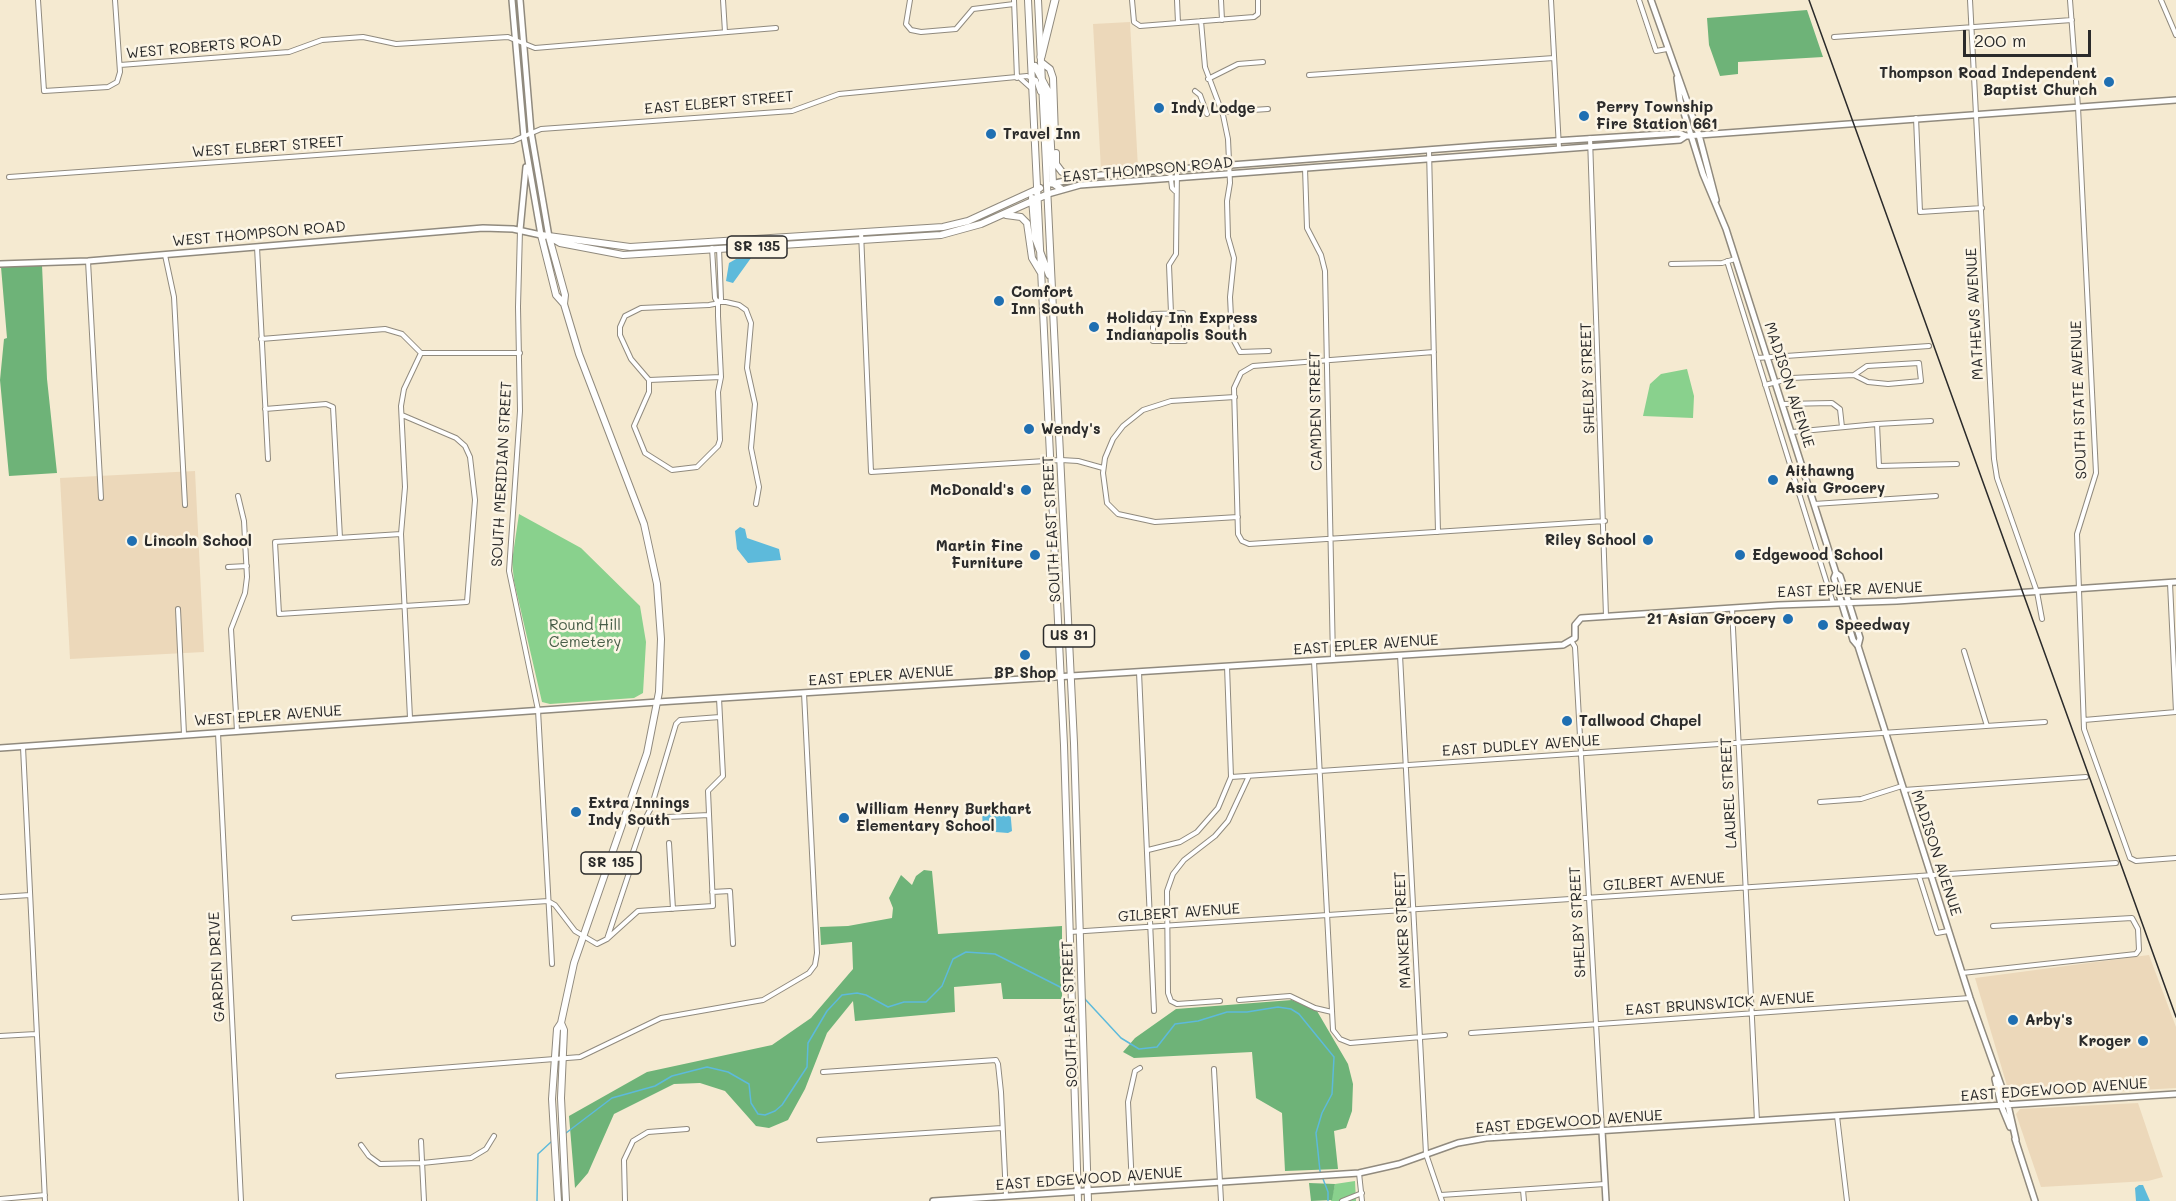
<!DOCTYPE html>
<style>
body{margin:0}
#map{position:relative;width:2176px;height:1201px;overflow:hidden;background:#f5ead1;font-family:Mali,sans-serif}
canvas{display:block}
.scale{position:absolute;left:1963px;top:30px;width:128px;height:27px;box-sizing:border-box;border:3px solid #2b2b2b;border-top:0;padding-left:8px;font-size:18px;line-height:21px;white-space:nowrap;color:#2b2b2b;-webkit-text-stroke:4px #fcf5e5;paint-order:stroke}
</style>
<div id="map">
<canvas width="2176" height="1201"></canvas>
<div class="scale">200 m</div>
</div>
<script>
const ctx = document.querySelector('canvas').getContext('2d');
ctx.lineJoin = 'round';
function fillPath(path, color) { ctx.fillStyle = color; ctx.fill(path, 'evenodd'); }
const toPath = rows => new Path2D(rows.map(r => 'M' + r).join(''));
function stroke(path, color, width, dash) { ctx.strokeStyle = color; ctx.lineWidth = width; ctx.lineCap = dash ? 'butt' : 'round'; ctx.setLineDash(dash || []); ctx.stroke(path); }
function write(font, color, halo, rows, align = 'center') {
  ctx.font = font + ' Mali,sans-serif'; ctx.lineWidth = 5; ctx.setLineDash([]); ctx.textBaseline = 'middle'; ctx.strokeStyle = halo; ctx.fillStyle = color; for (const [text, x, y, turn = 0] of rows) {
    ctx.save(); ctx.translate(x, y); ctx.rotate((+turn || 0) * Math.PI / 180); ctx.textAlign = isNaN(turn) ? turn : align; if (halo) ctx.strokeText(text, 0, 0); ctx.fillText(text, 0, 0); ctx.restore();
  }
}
fillPath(toPath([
 [1130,22,1138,168,1101,170,1093,24],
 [195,471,204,652,70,659,60,478],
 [2149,955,2176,1027,2176,1088,2018,1097,2008,1089,1975,978],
 [2138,1103,2163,1177,2148,1181,2041,1187,2016,1114,2020,1109]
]), '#ecd8ba');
fillPath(toPath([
 [1687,369,1694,396,1693,418,1643,416,1650,384,1661,374],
 [519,514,581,548,640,606,646,642,643,693,634,698,550,704,542,702,514,581,512,561],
 [1355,1181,1356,1201,1331,1201,1335,1184]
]), '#89d18d');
fillPath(toPath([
 [1807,10,1823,57,1738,62,1738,74,1720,76,1709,45,1707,18],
 [42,265,47,379,57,473,9,476,0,380,4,339,7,338,1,267],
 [924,870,932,871,938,934,1062,926,1062,999,1003,999,1001,983,954,987,955,1012,855,1021,853,1001,827,1033,805,1089,788,1120,769,1128,756,1126,725,1091,700,1083,674,1084,614,1114,588,1173,575,1188,569,1116,647,1072,772,1045,811,1018,853,969,852,942,821,945,820,927,848,926,892,918,893,908,889,898,901,875,912,885,916,876],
 [1292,1000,1317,1011,1348,1064,1353,1084,1352,1111,1346,1128,1334,1131,1338,1169,1285,1171,1282,1113,1256,1098,1252,1052,1134,1058,1123,1052,1135,1038,1176,1009],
 [1309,1183,1335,1184,1332,1200,1311,1201]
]), '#6eb378');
fillPath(toPath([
 [751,258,733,283,726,281,729,263,736,259],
 [740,527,745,529,747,538,779,549,781,560,748,563,737,549,735,531],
 [1005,805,1010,808,1012,831,1008,833,983,831,982,810],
 [2139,1185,2143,1185,2150,1201,2136,1201,2135,1188]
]), '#5dbadb');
stroke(toPath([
 [1084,998,1121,1038,1139,1049,1157,1047,1175,1024,1198,1021,1227,1012,1247,1012,1278,1007,1291,1009,1299,1014,1334,1057,1332,1094,1322,1113,1316,1133,1320,1171,1328,1192,1328,1201],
 [566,1133,612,1098,655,1086,672,1076,707,1067,728,1072,749,1084,751,1103,758,1114,765,1115,775,1111,782,1105,807,1067,808,1043,827,1011,842,995,857,993,866,995,888,1007,904,1002,926,1002,942,986,953,959,966,952,995,954,1068,991],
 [537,1201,538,1154,551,1142]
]), '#5dbadb', 1.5);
const street = toPath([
 [38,0,44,91,108,87,117,82,120,72,115,0],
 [723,0,725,32],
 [910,0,906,24,911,30,921,32,956,29,973,9,1014,4],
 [1014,0,1017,78],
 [1132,0,1134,22,1140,26,1254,17,1258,14,1258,0],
 [1177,0,1178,23],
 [1221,0,1222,20],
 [1551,0,1559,148],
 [1639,0,1656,51,1667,49],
 [1970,0,1994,459,1997,478,2037,592,2042,619],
 [2070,0,2078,107,2096,473,2077,534,2084,729,2130,858,2136,861,2176,858],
 [2161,0,2176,35],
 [1201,21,1205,67,1223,115,1228,139,1230,183,1227,201,1228,237,1234,258,1230,297,1232,337,1240,352,1269,351],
 [1834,37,2072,20],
 [120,65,289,52,322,40,363,37,396,44,508,37,535,48,776,28],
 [1309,75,1554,58],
 [1020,78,1030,87],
 [1208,79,1238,64,1263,62],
 [1195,91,1200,95,1207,114],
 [1222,112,1268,109],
 [1916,118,1920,212,1982,208],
 [1590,138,1606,616],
 [1429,150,1438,532],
 [1305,168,1307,228,1321,255,1325,271,1333,659],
 [1170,171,1172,188,1175,191],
 [9,177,513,141,541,129,792,111,839,94,1027,76,1036,80,1040,92],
 [520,230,518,307,520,411,509,571,538,710,552,964],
 [861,232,871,472,1061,460,1078,461,1103,468],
 [257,247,268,459],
 [712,248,715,298,718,303],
 [719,248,721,299,718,303,718,316,721,377,718,392,720,440,718,446,697,467,672,470,645,453,634,426,649,392,649,380,631,359,620,335,620,327,625,316,641,308,709,305,714,304,718,303,719,302,726,302,739,305,746,310,751,323,747,368,755,404,751,448,759,487,756,504],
 [165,255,174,297,185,505],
 [88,261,101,498],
 [1727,261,1833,603],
 [1671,264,1722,263,1735,259],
 [1171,313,1169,265,1176,254,1177,170],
 [1183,313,1185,341,1153,341,1153,314,1183,313],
 [261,339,385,329,402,334,421,353,520,353],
 [1434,352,1253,366,1241,373,1234,388,1238,534,1242,541,1249,544,1605,521],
 [1757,358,1929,346],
 [649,380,721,377],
 [1765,385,1792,378,1854,375,1868,382,1888,384,1921,381,1919,363,1867,366,1854,375],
 [1235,397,1171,401,1143,410,1123,426,1113,439,1105,458,1103,473,1107,503,1118,514,1155,522,1238,517],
 [1783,404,1832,403,1840,409,1842,427],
 [265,409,326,404,333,407,340,538],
 [1877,424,1931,421],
 [1792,432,1877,424,1879,466,1957,464],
 [1814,504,1936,496],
 [401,534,275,542,279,614,467,602,475,500,470,457,465,446,456,438,402,415],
 [228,567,247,566],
 [1732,608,1757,1121],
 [178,609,184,734],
 [1572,642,1575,647,1602,1131],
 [1964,651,1987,726],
 [1400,655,1426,1154,1442,1201],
 [1314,661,1333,1030,1340,1039,1350,1043,1445,1035],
 [1227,666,1231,777],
 [1139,672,1154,1011],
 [410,718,401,534,405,487,401,406,404,389,421,353],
 [2084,720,2176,712,2170,583],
 [237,731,231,629,245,593,247,577,244,521,238,496],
 [218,733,241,1201],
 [23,747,45,1201],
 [1904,790,2086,777],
 [1820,802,1861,799,1902,786],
 [647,818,709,815],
 [669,843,673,909],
 [1148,850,1180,842,1197,832,1218,808,1231,777,2045,722],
 [1919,876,1937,933,1948,931],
 [712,892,730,891,733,944],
 [0,897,30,895],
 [294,918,548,901,555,905,575,931,597,944,607,939,638,911,713,906,708,791,723,776,719,698],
 [1070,932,2116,863],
 [607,939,629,873,631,858,643,823,651,808,676,724,680,720,720,717],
 [1962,973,2136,954,2139,950,2138,929,2132,918,1993,926],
 [1239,1000,1290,996,1315,1008,1332,1012],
 [1220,1001,1177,1004,1171,1001,1168,993,1167,891,1173,874,1184,860,1215,836,1228,821,1249,776],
 [1471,1033,1970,998],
 [0,1036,36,1034],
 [1214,1069,1221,1201],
 [823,1072,996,1060,998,1064,1001,1092,1006,1196],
 [338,1076,580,1057,661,1018,763,1000,809,973,815,965,817,953,804,693],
 [1837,1116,1847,1201],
 [819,1140,1002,1128],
 [421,1141,424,1201],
 [361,1145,369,1156,380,1164,422,1163,471,1158,486,1149,494,1136],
 [1359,1173,1362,1201],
 [1132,1187,1128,1102,1135,1071,1140,1068],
 [1523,1190,1524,1201],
 [1441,1195,1605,1184],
 [0,1199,45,1195],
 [625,1201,624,1160,633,1141,648,1132,687,1129],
 [1342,1201,1362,1193]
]);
const secondary = toPath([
 [520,0,531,132,549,237],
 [1651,0,1699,135,1716,200],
 [1677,78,1680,100,1703,174,1726,229,1836,573,1840,576,1849,603,1860,638,1858,646],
 [1051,184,1088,176,1491,145,1679,133,1686,136,1699,135,2176,100],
 [1048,194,1080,185,1680,140,1686,136],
 [520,230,526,167],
 [0,264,88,261,483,228,513,229,541,235,524,137,512,0],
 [1836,573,1834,578,1853,640,1858,646,1970,998,2008,1105,2016,1140],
 [0,748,658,702,1563,645,1575,638,1575,625,1581,618,1778,605,1897,601,2176,582],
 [1995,1079,2001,1105,2010,1127],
 [1602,1131,1606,1201],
 [2015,1139,2035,1201],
 [933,1201,1359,1173,1399,1164,1458,1143,1486,1138,2176,1094]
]);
const primary = toPath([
 [1028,0,1064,745,1078,1201],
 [1038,0,1074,743,1088,1201],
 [1041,62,1050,69,1053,78,1055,136],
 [1035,66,1048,91,1053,183,1061,189],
 [1056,153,1056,164,1062,172,1078,178],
 [1032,198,1035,238,1049,275],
 [1006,215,1021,217,1027,223,1032,258,1041,273],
 [549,237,565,295,564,304,579,354,644,524,657,584,661,639,659,692,647,753,574,963,561,1023,557,1029,552,1099,558,1201],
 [550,237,560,243,623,255,941,235,981,224,1048,194],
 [564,304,556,295,541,235,630,247,943,227,968,221,1040,188],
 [561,1023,564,1030,561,1098,566,1201]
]);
const highway = toPath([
 [1041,57,1055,0]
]);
stroke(street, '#908a7e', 6);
stroke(secondary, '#908a7e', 8);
stroke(primary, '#908a7e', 8);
stroke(highway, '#908a7e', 9);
stroke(street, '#fff', 4);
stroke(secondary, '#fff', 5);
stroke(primary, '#fff', 6);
stroke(highway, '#fff', 7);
stroke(toPath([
 [1809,0,2176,1017]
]), '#2b2b2b', 1.5);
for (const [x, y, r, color] of [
 [2109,82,6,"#1f6fb2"],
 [1159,108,6,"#1f6fb2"],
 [1584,116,6,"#1f6fb2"],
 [991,134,6,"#1f6fb2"],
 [999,301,6,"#1f6fb2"],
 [1094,327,6,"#1f6fb2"],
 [1029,429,6,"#1f6fb2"],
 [1773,480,6,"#1f6fb2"],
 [1026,490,6,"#1f6fb2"],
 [1648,540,6,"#1f6fb2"],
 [132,541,6,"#1f6fb2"],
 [1035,555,6,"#1f6fb2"],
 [1740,555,6,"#1f6fb2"],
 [1788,619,6,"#1f6fb2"],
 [1823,625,6,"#1f6fb2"],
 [1025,655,6,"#1f6fb2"],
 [1567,721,6,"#1f6fb2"],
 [576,812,6,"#1f6fb2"],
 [844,818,6,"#1f6fb2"],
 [2013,1020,6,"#1f6fb2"],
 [2143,1041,6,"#1f6fb2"]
]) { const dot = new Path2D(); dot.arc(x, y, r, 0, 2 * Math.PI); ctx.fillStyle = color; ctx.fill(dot); stroke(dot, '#fcf5e5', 2); }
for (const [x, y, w] of [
 [757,247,60],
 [1069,636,51],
 [611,863,60]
]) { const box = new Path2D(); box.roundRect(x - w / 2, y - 11, w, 22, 4.5); ctx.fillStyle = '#fcf5e5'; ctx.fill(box); stroke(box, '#2b2b2b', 1.5); }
write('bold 14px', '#2b2b2b', null, [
 ["SR 135",757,247],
 ["US 31",1069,636],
 ["SR 135",611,863]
]);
write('15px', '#2b2b2b', '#fcf5e5', [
 ["WEST ROBERTS ROAD",204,47,-5],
 ["EAST ELBERT STREET",719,103,-5],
 ["WEST ELBERT STREET",268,147,-4],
 ["EAST THOMPSON ROAD",1148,170,-5],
 ["WEST THOMPSON ROAD",259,234,-5],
 ["MATHEWS AVENUE",1975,314,-93],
 ["SHELBY STREET",1588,378,-92],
 ["MADISON AVENUE",1789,385,72],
 ["SOUTH STATE AVENUE",2079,400,-92],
 ["CAMDEN STREET",1316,411,-91],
 ["SOUTH MERIDIAN STREET",502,474,-87],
 ["SOUTH EAST STREET",1052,529,-93],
 ["EAST EPLER AVENUE",1850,590,-2],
 ["EAST EPLER AVENUE",1366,645,-4],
 ["EAST EPLER AVENUE",881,676,-4],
 ["WEST EPLER AVENUE",268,716,-4],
 ["EAST DUDLEY AVENUE",1521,746,-4],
 ["LAUREL STREET",1729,793,-93],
 ["MADISON AVENUE",1936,853,72],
 ["GILBERT AVENUE",1664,882,-4],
 ["GILBERT AVENUE",1179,913,-4],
 ["SHELBY STREET",1578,922,-93],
 ["MANKER STREET",1403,930,-93],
 ["GARDEN DRIVE",217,967,-93],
 ["EAST BRUNSWICK AVENUE",1720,1004,-4],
 ["SOUTH EAST STREET",1070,1014,-92],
 ["EAST EDGEWOOD AVENUE",2054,1090,-4],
 ["EAST EDGEWOOD AVENUE",1569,1122,-4],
 ["EAST EDGEWOOD AVENUE",1089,1179,-4]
]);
write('bold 15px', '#2b2b2b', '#fcf5e5', [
 ["Thompson Road Independent",2097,73,"right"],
 ["Baptist Church",2097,90,"right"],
 ["Perry Township",1596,107],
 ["Fire Station 661",1596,124],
 ["Indy Lodge",1171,108],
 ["Travel Inn",1003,134],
 ["Comfort",1011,292],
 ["Inn South",1011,309],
 ["Holiday Inn Express",1106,318],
 ["Indianapolis South",1106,335],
 ["Wendy's",1041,429],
 ["Aithawng",1785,471],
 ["Asia Grocery",1785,488],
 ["McDonald's",1014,490,"right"],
 ["Riley School",1636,540,"right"],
 ["Lincoln School",144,541],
 ["Martin Fine",1023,546,"right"],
 ["Furniture",1023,563,"right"],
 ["Edgewood School",1752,555],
 ["21 Asian Grocery",1776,619,"right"],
 ["Speedway",1835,625],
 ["BP Shop",1025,673,"center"],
 ["Tallwood Chapel",1579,721],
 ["Extra Innings",588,803],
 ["Indy South",588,820],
 ["William Henry Burkhart",856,809],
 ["Elementary School",856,826],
 ["Arby's",2025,1020],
 ["Kroger",2131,1041,"right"]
], 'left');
write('15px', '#475d48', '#fcf5e5', [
 ["Round Hill",585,625],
 ["Cemetery",585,642]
]);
</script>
